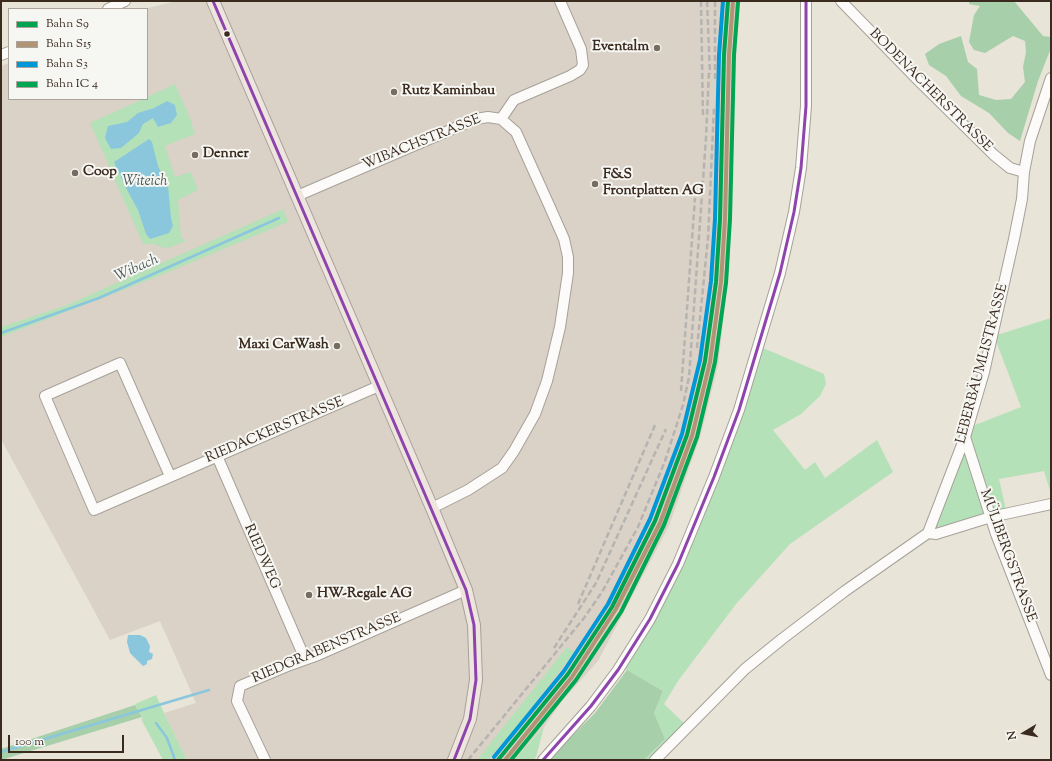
<!DOCTYPE html>
<meta charset="utf-8">
<style>
body{margin:0}
#map{position:relative;width:1052px;height:761px;overflow:hidden;background:#e8e4d7;font-family:"Sorts Mill Goudy",serif}
canvas{display:block}
.frame{position:absolute;inset:0;border:2px solid #3b2a1e;pointer-events:none}
.legend{position:absolute;left:8px;top:8px;width:140px;height:92px;box-sizing:border-box;background:#f6f6f2;border:1px solid #aba49d;margin:0;padding:5px 7px;list-style:none;font-size:12px;color:#3b2a1e}
.legend li{display:flex;align-items:center;gap:8px;height:20px}
.legend b{width:20px;border:1px solid #aba49d}
.north{position:absolute;left:1004px;top:713px;width:40px;height:40px;-webkit-text-stroke:3px #f6f6f2;paint-order:stroke;rotate:260deg;font-size:11px;font-weight:700;line-height:16px;text-align:center;color:#3b2a1e}
.north::after{content:'';display:block;margin:auto;width:14px;height:18px;background:#3b2a1e;clip-path:polygon(50% 0,100% 100%,50% 72%,0 100%)}
.scale{position:absolute;left:8px;top:735px;width:116px;height:18px;box-sizing:border-box;border:2px solid #3b2a1e;border-top:0;padding-left:5px;font-size:12px;line-height:14px;white-space:nowrap;color:#3b2a1e;-webkit-text-stroke:3px #f6f6f2;paint-order:stroke}
</style>
<div id="map">
<canvas width="1052" height="761"></canvas>
<div class="frame"></div>
<ul class="legend">
<li><b style="height:5px;background:#00a34f"></b>Bahn S9</li>
<li><b style="height:5px;background:#b09473"></b>Bahn S15</li>
<li><b style="height:5px;background:#0097d8"></b>Bahn S3</li>
<li><b style="height:5px;background:#00a651"></b>Bahn IC 4</li>
</ul>
<div class="north">N</div>
<div class="scale">100 m</div>
</div>
<script>
const ctx = document.querySelector('canvas').getContext('2d');
ctx.lineJoin = 'round';
function fillPath(path, color) { ctx.fillStyle = color; ctx.fill(path, 'evenodd'); }
const toPath = rows => new Path2D(rows.map(r => 'M' + r).join(''));
function stroke(path, color, width, dash) { ctx.strokeStyle = color; ctx.lineWidth = width; ctx.lineCap = dash ? 'butt' : 'round'; ctx.setLineDash(dash || []); ctx.stroke(path); }
function write(font, color, halo, rows, align = 'center') {
  ctx.font = font + ' "Sorts Mill Goudy",serif'; ctx.lineWidth = 4; ctx.setLineDash([]); ctx.textBaseline = 'middle'; ctx.strokeStyle = halo; ctx.fillStyle = color; for (const [text, x, y, turn = 0] of rows) {
    ctx.save(); ctx.translate(x, y); ctx.rotate((+turn || 0) * Math.PI / 180); ctx.textAlign = isNaN(turn) ? turn : align; if (halo) ctx.strokeText(text, 0, 0); ctx.fillText(text, 0, 0); ctx.restore();
  }
}
fillPath(toPath([
 [177,1,740,1,735,58,729,270,718,365,701,434,669,526,598,661,562,701,544,727,514,760,187,760,164,713,196,703,160,621,110,640,1,439,1,66,9,63,9,99,147,99,147,9,144,9]
]), '#dad1c7');
fillPath(toPath([
 [175,84,190,118,195,134,165,146,175,177,191,172,198,190,178,200,181,237,186,241,168,248,160,247,155,244,143,244,90,123,143,99,147,99,147,97],
 [283,209,288,222,159,276,1,337,1,327,67,305],
 [1051,318,1051,494,1044,471,999,479,1006,510,930,532,970,427,1021,407,996,341,997,335],
 [763,348,824,374,826,384,820,396,801,414,773,430,805,470,815,462,825,478,877,440,893,472,790,544,736,604,678,681,664,704,687,726,652,760,644,760,665,739,654,713,663,691,625,669,743,411],
 [567,647,574,652,525,717,488,760,477,760],
 [156,695,164,713,187,760,163,760,141,719,143,719,135,704],
 [544,727,536,757,533,760,514,760]
]), '#b5e1b8');
fillPath(toPath([
 [969,1,1014,1,1043,36,1051,37,1051,48,1038,81,1020,141,1008,133,989,113,961,96,946,76,929,65,925,54,939,44,961,36,968,62,977,69,979,95,996,100,1011,99,1025,82,1023,67,1026,52,1025,41,1013,36,985,53,974,50,969,42,974,15,980,6,969,4],
 [627,670,663,691,654,713,665,739,644,760,548,760,595,713],
 [135,705,142,717,1,760,1,749]
]), '#a6cfaa');
fillPath(toPath([
 [167,101,175,105,177,115,171,123,158,127,153,118,143,124,139,133,121,148,111,149,105,138,108,126,127,122,138,113,154,108],
 [149,139,152,142,158,166,168,186,171,218,173,226,169,233,150,239,146,234,138,210,127,190,114,162],
 [128,635,140,635,146,638,150,646,149,652,153,654,152,659,147,661,147,664,143,666,130,653,127,642]
]), '#8ac7dd');
stroke(toPath([
 [1,333,99,298,279,218],
 [156,723,167,738,175,760],
 [1,752,209,690]
]), '#8ac7dd', 2.5);
const minor = toPath([
 [841,1,918,80,994,155,1010,168,1024,172],
 [108,9,125,1],
 [1,55,9,52],
 [501,119,514,100,570,76,580,70,583,65,581,49,560,1],
 [297,196,476,119,488,117,501,119,516,132,549,205,564,239,568,257,568,273,560,327,547,381,535,414,514,451,502,468,468,490,432,508],
 [965,437,996,534,1051,675],
 [217,456,305,659],
 [170,476,120,363,45,396,94,510,379,386],
 [928,533,936,534,991,517,1051,504],
 [265,760,237,701,240,686,290,665,318,655,466,590],
 [543,760,591,706,618,670,650,619,678,564,714,477,739,410,780,273,794,212,801,168,806,106,806,1],
 [655,760,745,669,782,639,845,591,928,533,965,437,984,372,1014,239,1022,199,1024,172,1030,141,1051,78]
]);
const major = toPath([
 [213,1,432,508,466,590,474,625,476,680,470,719,454,760]
]);
stroke(minor, '#a6a199', 12);
stroke(major, '#a6a199', 14);
stroke(minor, '#fcfbf9', 10);
stroke(major, '#eee6de', 12);
stroke(toPath([
 [701,1,703,117],
 [707,1,710,74],
 [715,1,715,79],
 [697,348,708,238,714,107],
 [681,391,695,198],
 [578,604,655,425],
 [554,648,596,583,666,429],
 [468,760,584,618,602,592,638,527,665,461,683,405,689,377,706,138,709,71]
]), '#b6b4b0', 2.5, [6, 3]);
stroke(toPath([
 [213,1,466,590,474,625,476,680,470,719,454,760],
 [543,760,591,706,618,670,650,619,678,564,714,477,739,410,780,273,794,212,801,168,806,106,806,1]
]), '#8e44ad', 3);
stroke(toPath([
 [498,760,568,674,612,607,655,521,687,435,705,361,716,282,720,219,724,55,728,1]
]), '#00a34f', 4);
stroke(toPath([
 [505,760,572,677,616,609,660,523,692,436,710,362,721,282,725,219,729,55,733,1]
]), '#b09473', 4);
stroke(toPath([
 [494,757,564,671,608,604,650,519,682,434,700,360,711,281,715,219,719,55,723,1]
]), '#0097d8', 4);
stroke(toPath([
 [511,760,576,680,621,612,664,525,697,437,715,362,726,283,730,219,734,55,738,2]
]), '#00a651', 4);
for (const [x, y, r, color] of [
 [227,34,3.5,"#3b2a1e"],
 [657,48,4,"#786b5f"],
 [394,92,4,"#786b5f"],
 [195,155,4,"#786b5f"],
 [75,173,4,"#786b5f"],
 [595,184,4,"#786b5f"],
 [337,346,4,"#786b5f"],
 [309,595,4,"#786b5f"]
]) { const dot = new Path2D(); dot.arc(x, y, r, 0, 2 * Math.PI); ctx.fillStyle = color; ctx.fill(dot); stroke(dot, '#f6f6f2', 1.5); }
write('bold 14px', '#3b2a1e', '#f6f6f2', [
 ["Eventalm",649,48,"right"],
 ["Rutz Kaminbau",402,92],
 ["Denner",203,155],
 ["Coop",83,173],
 ["F&S",603,176],
 ["Frontplatten AG",603,192],
 ["Maxi CarWash",329,346,"right"],
 ["HW-Regale AG",317,595]
], 'left');
write('14px', '#3b2a1e', '#f6f6f2', [
 ["BODENACHERSTRASSE",930,91,45],
 ["WIBACHSTRASSE",422,143,-22],
 ["LEBERBÄUMLISTRASSE",983,364,-75],
 ["RIEDACKERSTRASSE",275,431,-23],
 ["MÜLIBERGSTRASSE",1007,556,70],
 ["RIEDWEG",261,557,66],
 ["RIEDGRABENSTRASSE",327,649,-23]
]);
write('italic 15px', '#475658', '#f6f6f2', [
 ["Witeich",145,182],
 ["Wibach",137,269,-24]
]);
</script>
